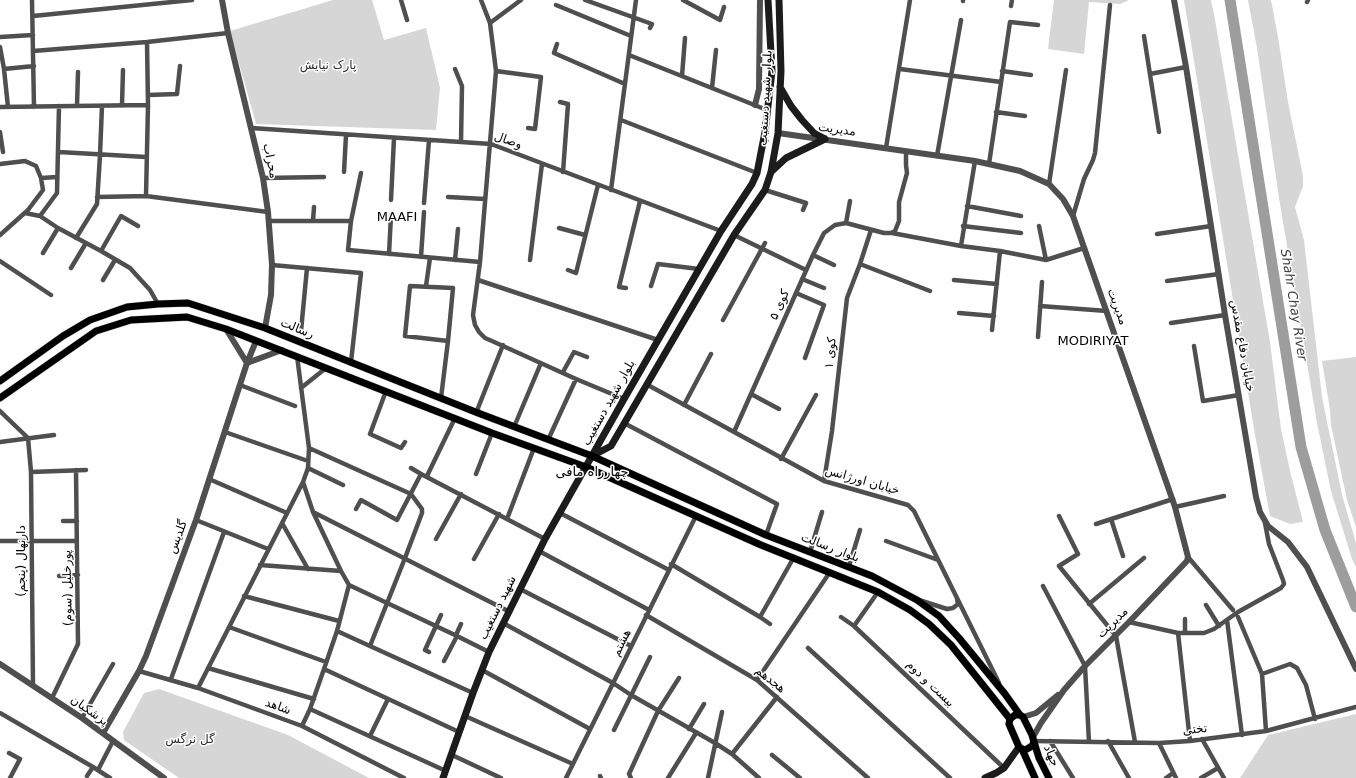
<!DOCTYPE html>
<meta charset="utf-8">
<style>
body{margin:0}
canvas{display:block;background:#fff}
</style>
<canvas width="1356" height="778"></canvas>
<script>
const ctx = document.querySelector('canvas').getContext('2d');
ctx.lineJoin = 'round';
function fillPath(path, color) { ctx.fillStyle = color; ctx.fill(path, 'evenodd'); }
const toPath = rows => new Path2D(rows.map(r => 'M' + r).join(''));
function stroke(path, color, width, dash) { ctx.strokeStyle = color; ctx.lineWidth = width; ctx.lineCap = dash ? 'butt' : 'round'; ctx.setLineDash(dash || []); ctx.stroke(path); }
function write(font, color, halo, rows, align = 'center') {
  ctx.font = font + ' "DejaVu Sans",Vazirmatn,sans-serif'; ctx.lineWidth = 3; ctx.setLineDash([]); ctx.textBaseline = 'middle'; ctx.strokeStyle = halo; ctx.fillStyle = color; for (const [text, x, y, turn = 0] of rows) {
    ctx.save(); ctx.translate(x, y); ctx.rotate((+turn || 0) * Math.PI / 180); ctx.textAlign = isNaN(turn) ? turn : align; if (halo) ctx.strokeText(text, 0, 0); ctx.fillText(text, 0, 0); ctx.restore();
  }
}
fillPath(toPath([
 [333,0,372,0,384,40,426,28,440,88,436,130,256,124,230,31],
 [1054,0,1129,0,1120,4,1089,2,1084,54,1048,49],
 [1184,0,1211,0,1215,20,1270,342,1281,429,1290,471,1303,522,1290,524,1270,516,1254,429],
 [1248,0,1271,0,1278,37,1288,102,1303,176,1303,186,1295,207,1304,240,1322,397,1342,495,1356,543,1356,567,1352,559,1331,491,1317,423,1279,198,1257,48],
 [1356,357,1356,527,1347,500,1331,425,1330,410,1322,361],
 [159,689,288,735,369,778,179,778,124,740,123,732,144,693],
 [1356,714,1356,778,1240,778,1268,735]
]), '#d6d6d6');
stroke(toPath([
 [1230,0,1301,447,1325,530,1356,607]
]), '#9d9d9d', 11);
const primary = toPath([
 [0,381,63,336,90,320,127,307,158,304,188,303,265,328,478,413,592,456,766,535,872,576,917,600,939,616,959,638,1005,694,1020,715],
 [0,398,96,331,131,320,187,317,226,329,492,433,586,467,761,545,878,592,910,610,929,624,951,645,1010,719],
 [1015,715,1020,715,1023,717,1032,735,1034,742,1032,746,1027,749,1024,750,1019,747,1009,724,1010,719,1015,715],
 [1034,742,1039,758,1049,778],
 [1022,749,1035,778]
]);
stroke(primary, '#dbdbdb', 8);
stroke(toPath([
 [32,0,34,107],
 [401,0,407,20],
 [481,0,490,23,496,71,480,262,473,315,475,325,479,332,485,338,492,341,576,379,624,399],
 [585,0,652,24,650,28],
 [683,0,720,20,724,7],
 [963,1,963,0],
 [1307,2,1308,0],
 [556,5,631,36],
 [1011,6,1012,0],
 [33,16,192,0],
 [490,23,521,0],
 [1144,36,1159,132],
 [0,37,33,35],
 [147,42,148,105,146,196,268,212],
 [557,44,554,53,625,84],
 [0,47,4,69,8,107],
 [33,51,147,42,228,33],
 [629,55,767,110],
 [4,69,34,66],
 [455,69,462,86,461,142],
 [900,69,1001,82],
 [496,71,541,77,535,129,528,128],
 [1002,71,1031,75],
 [1150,74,1186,67],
 [682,76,685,38],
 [712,88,716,50],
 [148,95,177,94,180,66],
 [560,102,568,104,563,172],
 [122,105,123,70],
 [77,106,78,72],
 [0,107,148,105],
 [996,112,1025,116],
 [621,120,757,173],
 [251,128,491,144,721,231],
 [0,132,3,152],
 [886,148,910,0],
 [59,152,146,157],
 [937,156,961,20],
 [0,164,25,161,36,166,41,178,43,190,28,210,0,235],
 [989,164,1010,22,1038,25],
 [344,172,346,135],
 [361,173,351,221,348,250,480,262],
 [41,178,57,177],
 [263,178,324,177],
 [1049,184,1066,70],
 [611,190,636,0],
 [765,190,806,203,803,210],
 [97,197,146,196],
 [448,197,485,199],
 [391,200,394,138],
 [424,203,429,140],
 [967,206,1021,216],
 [25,213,40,216,58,228,101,251,130,268,150,290,158,304],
 [40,216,57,193,59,106],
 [1073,216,1084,179,1093,160,1095,153,1110,5],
 [269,221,351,221],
 [313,221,314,207],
 [846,223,850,201],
 [963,226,1021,233],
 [1039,226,1046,260],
 [559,228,585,235],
 [892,233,961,246,1000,251,1046,260,1084,248],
 [1157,234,1211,226],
 [734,235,806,270],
 [76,238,97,204,100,155,102,106],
 [961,246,975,161],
 [101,251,121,216,138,226],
 [43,253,58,228],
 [389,254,391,215],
 [813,255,834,265],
 [421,257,424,212],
 [455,260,458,229],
 [530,260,542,164],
 [0,261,51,295],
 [860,264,930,291],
 [272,265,361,273,351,362],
 [71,268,86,243],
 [568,270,576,273,598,185],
 [802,279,824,288],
 [103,280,115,260],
 [478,280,658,340],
 [954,280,997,284],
 [1167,281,1219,274],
 [426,286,430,258],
 [651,286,658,264,699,269],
 [626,288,619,287,640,201],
 [796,293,824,305,805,358],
 [1040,306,1107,311],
 [959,313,994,316],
 [723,320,765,243],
 [1171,323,1225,315],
 [992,330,1000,251],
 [301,331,307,268],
 [1038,337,1042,282],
 [1194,346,1203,401,1239,395],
 [563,372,574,352,587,357],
 [646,384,824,481,908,505,914,511,999,683],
 [240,385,295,406],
 [301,388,326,368],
 [386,391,370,434,401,448,405,442],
 [751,394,779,409],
 [441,398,448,341,453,288,410,286,405,336,448,341],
 [684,405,711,354],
 [0,411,28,438],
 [478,413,478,408,503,345],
 [624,423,777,504,766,535],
 [514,427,541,363],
 [225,432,308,461],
 [734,432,813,255,824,233,835,225,846,223,884,233,891,233,895,231,899,221,899,202,907,173,906,165,906,151],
 [28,438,31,472,33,685],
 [548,440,576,379],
 [0,442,54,435],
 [309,448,411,494,422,509,422,513,405,558,370,646],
 [781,459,816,395],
 [308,468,343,485],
 [411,468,421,474],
 [31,472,86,470],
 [476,474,492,433],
 [427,476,455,418],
 [209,479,287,513],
 [824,481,832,431,847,298,860,264,871,230],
 [1175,507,1224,496],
 [356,509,361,500,397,520,421,474,545,539],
 [313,512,510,612],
 [560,513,669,570],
 [1059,516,1078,554,1059,566,1116,636,1135,742],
 [507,519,534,448],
 [1111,519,1123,556],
 [196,520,268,549],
 [63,521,77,521],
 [282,523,308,569],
 [1096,524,1173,499],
 [436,539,461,494],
 [0,541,77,541],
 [886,541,938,560],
 [539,551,649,610],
 [810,552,822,512],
 [1188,557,1233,610],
 [474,559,499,514],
 [671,564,760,617,770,624],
 [260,565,341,571],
 [849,566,860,530],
 [59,576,78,575],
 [349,585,457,636,489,652],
 [1043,586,1085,666,1089,742],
 [520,589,631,646],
 [244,596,339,621],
 [919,600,947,609,953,608,958,604,957,599],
 [1089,604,1144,558],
 [1206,605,1219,626],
 [646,615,757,680,868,778],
 [760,617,794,557],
 [841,617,854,626,1004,768],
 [1238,617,1262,674,1266,731],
 [1185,619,1185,633],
 [1227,620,1242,735],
 [1129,622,1178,633,1204,633,1214,629,1238,612,1281,588,1284,584,1283,580,1269,544,1265,523],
 [503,623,613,683,631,695,715,743,732,754,759,778],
 [854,626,878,592],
 [229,627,326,662],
 [337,631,473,693],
 [1178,633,1190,741],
 [456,635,461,624],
 [808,648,950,778],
 [429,652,425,650,441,615],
 [444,661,457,636],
 [208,668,314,699],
 [324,669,459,732],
 [482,670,590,729],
 [139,671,198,688,302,726,404,778],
 [1262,674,1290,664,1297,668,1306,685,1315,719],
 [171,679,224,532],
 [757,680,830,572],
 [198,688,303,482,308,468,309,448,297,356],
 [52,698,78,644,76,470],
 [310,709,446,771],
 [0,713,93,767,110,778],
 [465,716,573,764],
 [82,718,113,664],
 [302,726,310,709,324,669,337,631,349,585,341,571,313,512,303,482],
 [689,729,704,704],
 [614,730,650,657],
 [370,736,388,699],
 [1202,739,1224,778],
 [1033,741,1159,743,1190,741,1266,731,1356,707],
 [1050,741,1073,778],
 [1108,741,1129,778],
 [1159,743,1176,778],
 [9,753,20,759,10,778],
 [732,754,777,697],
 [452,755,501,778],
 [772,755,800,778],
 [98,770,113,741],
 [87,776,93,767],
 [600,776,601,778],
 [566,778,696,516],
 [631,778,629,774,658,711,679,678],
 [668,778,696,733],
 [708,778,722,712],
 [1166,778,1173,773],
 [1201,778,1218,768]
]), '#4f4f4f', 4.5);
stroke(toPath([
 [222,0,228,33,263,178,268,212,272,265,271,295,265,328],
 [1174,0,1186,67,1225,315,1256,497,1260,512,1268,526,1288,542,1307,567,1356,669],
 [755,105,759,89,760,0],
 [778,133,975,161,1020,171,1049,184,1063,199,1073,216,1175,507,1188,557,1187,561,1129,622,1085,666,1064,690,1041,723,1033,737],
 [226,329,247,363,282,350],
 [0,664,82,718,164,778],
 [1023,717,1036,713,1058,695],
 [103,733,139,671,146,656,196,520,247,363,256,341]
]), '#4f4f4f', 6);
stroke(toPath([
 [780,87,791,106,802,120,814,133,825,139],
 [771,172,786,158,825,139],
 [592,456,611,446,734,235,765,190,771,172,778,133,781,71,779,0],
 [443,778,473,693,489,652,545,539,624,399,721,231,752,184,757,173,765,132,772,71,768,0],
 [985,778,996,773,1004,768,1019,747]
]), '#1c1c1c', 7);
stroke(primary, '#000', 7);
write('12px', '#2d2d2d', '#fff', [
 ["پارک نیایش",328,66],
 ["گل نرگس",190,740]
]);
write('12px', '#000', '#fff', [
 ["بلوار شهید دستغیب",766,98,-87],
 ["مدیریت",837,130,8],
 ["وصال",508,141,19],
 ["محراب",270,161,78],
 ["کوی ۵",780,305,-66],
 ["مدیریت",1117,307,70],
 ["رسالت",297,329,22],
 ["خیابان دفاع مقدس",1242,346,80],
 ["کوی ۱",831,353,-84],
 ["بلوار شهید دستغیب",609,403,-61],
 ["خیابان اورژانس",862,481,16],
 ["گلدیس",178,537,-69],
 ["بلوار رسالت",830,548,21],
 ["دارنهال (پنجم)",22,561,-90],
 ["پورخلیل (سوم)",68,588,-91],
 ["شهید دستغیب",498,608,-64],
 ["مدیریت",1113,623,-45],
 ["هشتم",622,643,-64],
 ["هجدهم",770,680,38],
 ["بیست و دوم",930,684,44],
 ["شاهد",278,707,20],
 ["پزشکیان",89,711,35],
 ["تختی",1195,730,-6],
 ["جهاد",1051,756,67]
]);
write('13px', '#000', '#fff', [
 ["MAAFI",397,218],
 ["MODIRIYAT",1093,342],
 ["چهارراه مافی",592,473]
]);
write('italic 13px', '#3e3e3e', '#fff', [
 ["Shahr Chay River",1293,305,81]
]);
</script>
